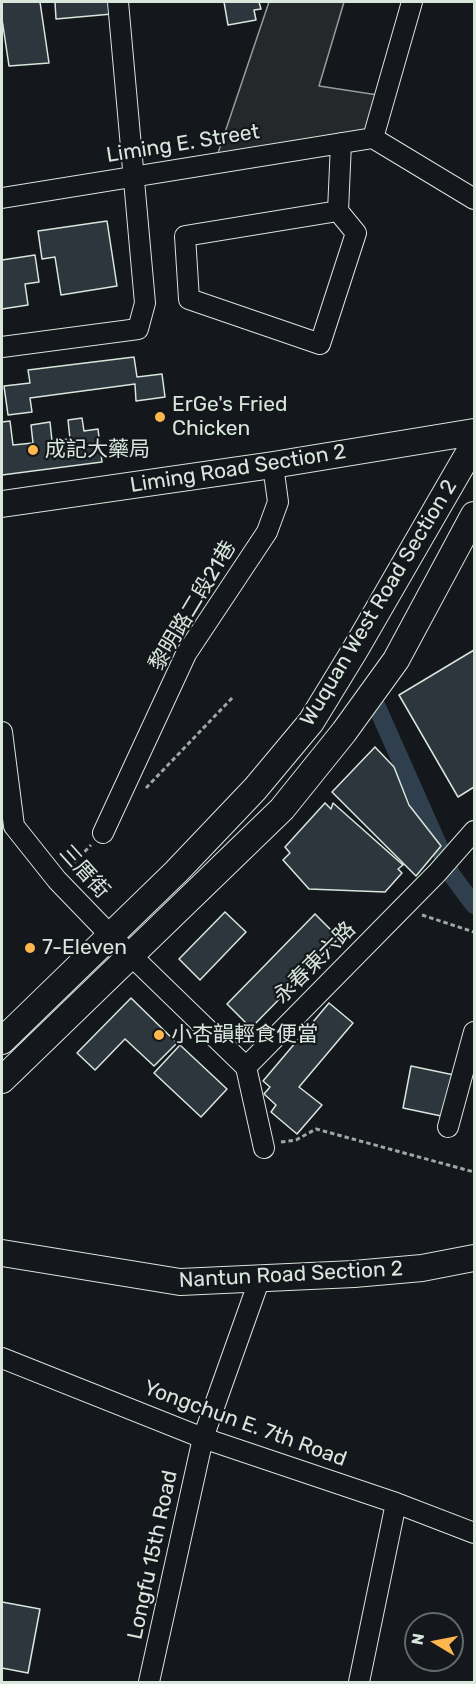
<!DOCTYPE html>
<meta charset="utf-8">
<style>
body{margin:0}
#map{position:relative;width:476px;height:1684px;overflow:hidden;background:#14181c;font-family:Rubik,sans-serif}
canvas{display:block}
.frame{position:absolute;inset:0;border:3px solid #d8e6dc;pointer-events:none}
.north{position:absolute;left:404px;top:1612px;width:60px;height:60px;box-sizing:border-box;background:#14181c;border:2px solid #626a69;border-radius:50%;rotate:280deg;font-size:16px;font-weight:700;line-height:24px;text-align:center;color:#d8e6dc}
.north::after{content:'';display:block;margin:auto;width:21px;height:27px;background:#ffb74d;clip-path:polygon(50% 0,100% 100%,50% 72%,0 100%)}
</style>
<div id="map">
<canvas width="476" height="1684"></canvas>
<div class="frame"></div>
<div class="north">N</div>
</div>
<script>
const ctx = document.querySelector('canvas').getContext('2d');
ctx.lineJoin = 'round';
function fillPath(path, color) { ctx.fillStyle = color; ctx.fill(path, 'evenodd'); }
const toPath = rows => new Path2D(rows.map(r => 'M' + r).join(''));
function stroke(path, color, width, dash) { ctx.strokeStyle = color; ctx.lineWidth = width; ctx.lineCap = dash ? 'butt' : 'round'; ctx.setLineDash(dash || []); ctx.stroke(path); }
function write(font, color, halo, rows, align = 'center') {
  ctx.font = font + ' Rubik,"Noto Sans TC",sans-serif'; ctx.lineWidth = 4.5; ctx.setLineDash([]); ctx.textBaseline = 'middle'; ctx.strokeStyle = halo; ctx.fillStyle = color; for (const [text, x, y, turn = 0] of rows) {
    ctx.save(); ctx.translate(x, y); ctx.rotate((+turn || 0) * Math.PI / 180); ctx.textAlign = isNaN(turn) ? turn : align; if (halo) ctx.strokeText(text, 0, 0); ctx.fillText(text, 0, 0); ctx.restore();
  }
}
const parking = toPath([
 [269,2,344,2,319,86,378,95,368,130,217,156,269,2]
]);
fillPath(parking, '#24282b');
stroke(parking, '#939e99', 1.5);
stroke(toPath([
 [377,707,451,874,474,905]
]), '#2f3f4d', 18);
const building = toPath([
 [2,2,40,2,49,63,9,66,2,19,2,2],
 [55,2,111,2,112,14,56,19,55,2],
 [224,2,259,2,261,9,254,10,256,20,228,25,224,2],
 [107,221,117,286,61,295,55,257,42,259,38,231,107,221],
 [35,255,39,282,25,284,28,305,2,309,2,260,35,255],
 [134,357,137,377,162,374,165,397,136,401,135,384,30,398,32,412,8,415,4,386,30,383,28,370,134,357],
 [82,418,84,431,98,429,102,462,2,475,2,422,10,421,13,445,33,443,31,425,50,422,52,441,70,439,68,420,82,418],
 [474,650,474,787,458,797,399,695,474,650],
 [375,747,394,767,409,805,441,846,416,876,332,792,375,747],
 [325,803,331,809,333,803,403,865,398,869,402,873,385,892,309,889,283,860,290,853,285,847,325,803],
 [225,912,246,932,200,980,179,959,225,912],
 [315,914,339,938,251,1028,227,1004,315,914],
 [131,998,177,1043,154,1066,125,1039,95,1070,77,1053,131,998],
 [329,1003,353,1023,299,1087,322,1105,297,1134,271,1112,276,1105,264,1094,270,1087,263,1081,329,1003],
 [180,1045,227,1089,201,1117,154,1073,180,1045],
 [411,1066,454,1075,446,1117,403,1108,411,1066],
 [2,1602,40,1609,28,1673,2,1668,2,1602]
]);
fillPath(building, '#2c363c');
stroke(building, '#d8e6dc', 1.5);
const minor = toPath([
 [373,138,412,2],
 [373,138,474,199],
 [2,198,373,138],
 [338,211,356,233,320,344,189,299,185,236,338,211,341,143],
 [2,347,138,329,145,303,118,2],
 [2,732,14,826],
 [14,826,57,880,111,936,246,1067],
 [103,833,186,654,267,532,278,502,273,465],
 [246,1067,437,873,474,831],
 [246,1067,264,1148],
 [448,1127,474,1032],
 [2,1358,203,1438,396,1503,474,1533],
 [149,1682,203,1438,260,1278],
 [359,1682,396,1503]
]);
const major = toPath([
 [2,504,273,465,474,432],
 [2,1041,176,872,255,789,311,722,355,650,474,444],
 [2,1080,282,809,344,732,396,660,474,515],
 [2,1253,180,1282,354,1274,422,1268,474,1258]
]);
stroke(minor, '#d8e6dc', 22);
stroke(major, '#d8e6dc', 28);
stroke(toPath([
 [146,788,234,696],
 [69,868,91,845],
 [422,915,474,932],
 [281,1142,296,1140,316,1129,474,1172]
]), '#9da8a2', 3, [4.5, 3]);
stroke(minor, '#14181c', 20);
stroke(major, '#14181c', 26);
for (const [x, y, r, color] of [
 [160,417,6,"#ffb74d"],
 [33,450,6,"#ffb74d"],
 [30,948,6,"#ffb74d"],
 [159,1035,6,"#ffb74d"]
]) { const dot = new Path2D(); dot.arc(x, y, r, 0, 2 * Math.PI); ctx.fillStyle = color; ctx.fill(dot); stroke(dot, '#14181c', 2); }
write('21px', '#d8e6dc', '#14181c', [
 ["Liming E. Street",183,144,-9],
 ["Liming Road Section 2",238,469,-9],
 ["Wuquan West Road Section 2",379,603,-59],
 ["黎明路二段21巷",193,606,-59],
 ["三厝街",84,872,48],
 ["永春東六路",315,963,-45],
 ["Nantun Road Section 2",291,1275,-3],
 ["Yongchun E. 7th Road",245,1424,20],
 ["Longfu 15th Road",153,1555,-78]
]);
write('21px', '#d8e6dc', '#14181c', [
 ["ErGe's Fried",172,405],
 ["Chicken",172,429],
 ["成記大藥局",45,450],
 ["7-Eleven",42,948],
 ["小杏韻輕食便當",171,1035]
], 'left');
</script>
